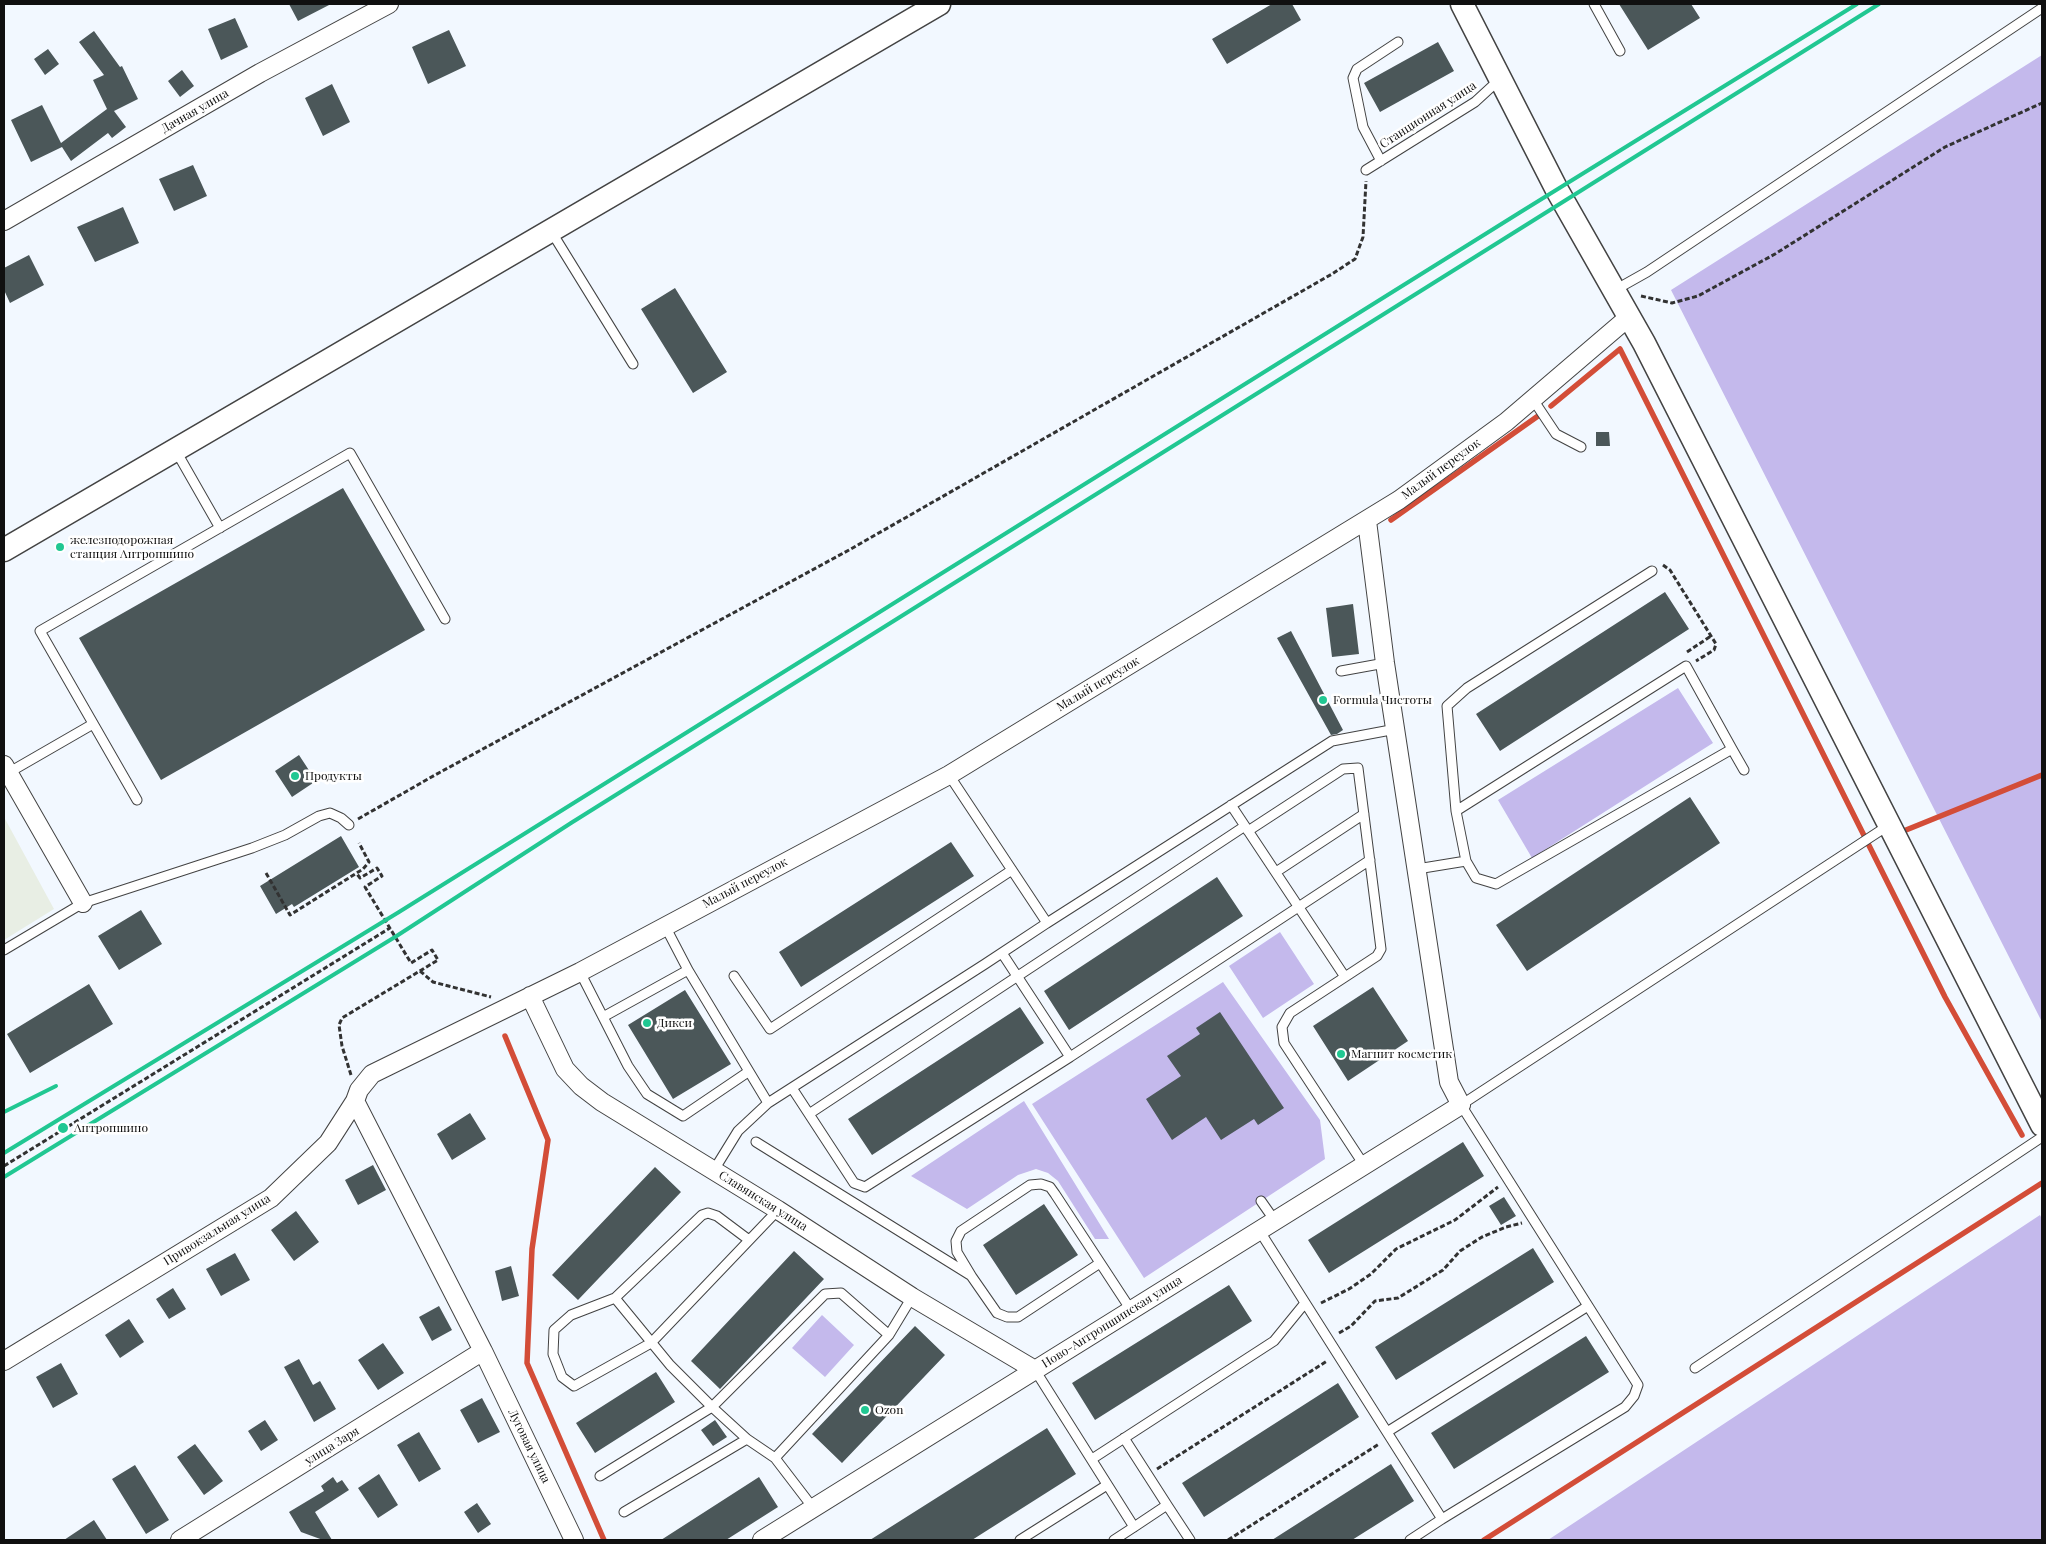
<!DOCTYPE html>
<meta charset="utf-8">
<style>
body{margin:0}
#map{position:relative;width:2046px;height:1544px;overflow:hidden;background:#f2f8ff;font-family:"Playfair Display",serif}
canvas{display:block}
.frame{position:absolute;inset:0;border:5px solid #101010;pointer-events:none}
</style>
<div id="map">
<canvas width="2046" height="1544"></canvas>
<div class="frame"></div>
</div>
<script>
const ctx = document.querySelector('canvas').getContext('2d');
ctx.lineJoin = 'round';
function fillPath(path, color) { ctx.fillStyle = color; ctx.fill(path, 'evenodd'); }
const toPath = rows => new Path2D(rows.map(r => 'M' + r).join(''));
function stroke(path, color, width, dash) { ctx.strokeStyle = color; ctx.lineWidth = width; ctx.lineCap = dash ? 'butt' : 'round'; ctx.setLineDash(dash || []); ctx.stroke(path); }
function write(font, color, halo, rows, align = 'center') {
  ctx.font = font + ' "Playfair Display",serif'; ctx.lineWidth = 5; ctx.setLineDash([]); ctx.textBaseline = 'middle'; ctx.strokeStyle = halo; ctx.fillStyle = color; for (const [text, x, y, turn = 0] of rows) {
    ctx.save(); ctx.translate(x, y); ctx.rotate((+turn || 0) * Math.PI / 180); ctx.textAlign = isNaN(turn) ? turn : align; if (halo) ctx.strokeText(text, 0, 0); ctx.fillText(text, 0, 0); ctx.restore();
  }
}
fillPath(toPath([
 [4,817,54,909,4,940]
]), '#e8eee4');
fillPath(toPath([
 [2042,55,2042,1022,1671,290],
 [1678,688,1713,743,1532,858,1498,800],
 [1280,932,1314,984,1263,1018,1229,966],
 [1223,982,1320,1120,1325,1159,1144,1278,1032,1104],
 [1024,1101,1109,1239,1095,1239,1058,1181,1048,1173,1036,1169,1018,1175,967,1209,911,1176],
 [2040,1215,2042,1219,2042,1540,1548,1540],
 [822,1315,854,1345,825,1377,792,1348]
]), '#c4b9ec');
stroke(toPath([
 [1551,406,1620,349,1945,997,2022,1135],
 [1391,520,1538,416],
 [1906,830,2042,775],
 [505,1036,548,1140,532,1249,527,1363,604,1540],
 [1484,1540,2042,1183]
]), '#d34d38', 5.5);
fillPath(toPath([
 [289,4,331,4,298,21],
 [1272,4,1292,4,1301,20,1227,64,1212,39],
 [1619,4,1691,4,1700,18,1648,50],
 [235,18,248,47,221,60,208,29],
 [449,30,466,66,428,84,412,47],
 [94,31,120,67,122,66,138,99,114,111,126,127,112,138,108,133,71,161,62,147,31,162,11,120,42,105,61,143,107,109,93,80,104,75,79,42],
 [1438,42,1454,71,1380,112,1364,83],
 [48,49,59,64,45,75,34,59],
 [182,70,194,86,180,97,168,81],
 [332,84,350,122,323,136,305,98],
 [193,165,207,196,174,211,159,179],
 [123,207,139,243,95,262,77,227],
 [29,255,44,285,10,303,4,290,4,268],
 [675,288,727,372,693,393,641,309],
 [1596,432,1609,432,1610,446,1596,446],
 [343,488,425,630,161,780,79,638],
 [1665,592,1689,629,1500,751,1476,714],
 [1353,604,1359,654,1332,657,1326,608],
 [1291,631,1343,730,1337,734,1331,735,1277,638],
 [299,755,316,781,292,797,275,771],
 [1690,797,1720,843,1527,971,1496,925],
 [341,836,359,867,294,907,292,904,276,914,260,886],
 [951,842,974,876,801,987,779,952],
 [1217,877,1243,916,1069,1030,1044,991],
 [141,910,162,944,119,970,98,936],
 [89,984,113,1024,30,1073,7,1034],
 [1373,987,1408,1041,1348,1081,1313,1026],
 [685,990,731,1064,673,1099,628,1025],
 [1020,1007,1044,1043,872,1155,848,1119],
 [1220,1012,1284,1108,1258,1125,1254,1119,1221,1140,1206,1117,1172,1140,1146,1099,1181,1076,1167,1056,1200,1034,1196,1028],
 [470,1113,486,1139,452,1160,437,1134],
 [1463,1142,1484,1176,1329,1273,1308,1240],
 [373,1165,386,1190,358,1205,345,1180],
 [655,1167,681,1192,578,1300,552,1275],
 [1504,1197,1516,1216,1501,1225,1489,1206],
 [1044,1204,1078,1255,1016,1295,983,1245],
 [296,1211,319,1242,294,1261,271,1230],
 [1533,1248,1554,1282,1396,1380,1375,1347],
 [794,1251,824,1279,720,1389,691,1361],
 [235,1253,250,1280,221,1296,206,1269],
 [511,1266,519,1296,502,1301,495,1271],
 [1229,1285,1252,1321,1095,1420,1072,1383],
 [173,1288,186,1309,169,1319,156,1299],
 [439,1306,452,1330,432,1341,419,1317],
 [129,1319,144,1342,120,1358,105,1335],
 [915,1326,945,1355,842,1463,812,1434],
 [1586,1336,1609,1372,1454,1469,1431,1433],
 [383,1343,404,1373,378,1390,358,1360],
 [299,1359,313,1385,320,1381,336,1409,314,1422,284,1367],
 [61,1363,78,1394,53,1408,36,1377],
 [656,1372,675,1402,595,1453,576,1423],
 [1338,1383,1359,1417,1204,1517,1182,1483],
 [482,1398,500,1432,478,1443,460,1410],
 [265,1420,278,1440,261,1451,248,1431],
 [715,1420,727,1437,713,1446,701,1430],
 [1047,1428,1076,1474,972,1540,870,1540],
 [419,1432,441,1469,419,1482,397,1445],
 [195,1444,223,1481,204,1495,177,1457],
 [1391,1464,1414,1501,1352,1540,1272,1540],
 [135,1465,169,1520,146,1534,112,1479],
 [379,1474,398,1505,378,1518,358,1488],
 [333,1477,337,1483,342,1480,349,1490,315,1512,332,1540,323,1540,301,1532,289,1512,324,1491,321,1486],
 [759,1477,778,1507,726,1540,661,1540],
 [477,1503,491,1524,478,1533,464,1512],
 [94,1520,107,1540,64,1540]
]), '#4b5759');
const service = toPath([
 [1594,4,1620,51],
 [1381,161,1363,127,1353,78,1357,69,1398,42],
 [1366,170,1475,102,1500,79],
 [551,231,633,364],
 [1615,290,1647,272,2042,8],
 [1532,398,1556,434,1581,447],
 [176,451,220,528],
 [1341,671,1385,663],
 [1732,749,1496,884,1476,878,1466,861,1456,811,1686,666,1732,749,1744,770],
 [8,773,93,724],
 [137,800,40,631,350,453,445,619],
 [1231,805,1345,977,1290,1013,1282,1027,1284,1043,1364,1165],
 [1456,811,1447,706,1467,688,1652,571],
 [1248,831,1343,769,1358,768,1381,949,1377,956,1345,977],
 [1417,869,1466,861],
 [1276,872,1364,814],
 [1047,923,1332,741,1396,729],
 [665,926,688,970,768,1103,738,1131,714,1170],
 [4,950,83,903,252,848,285,835,319,816,330,813,341,818,349,825],
 [580,972,603,1017,688,970],
 [734,976,770,1029,1012,870],
 [603,1017,628,1066,647,1094,683,1116,748,1072],
 [1070,1057,1370,860],
 [792,1088,854,1183,865,1187,1070,1057,1002,953],
 [768,1103,985,964,1047,923,949,775],
 [809,1114,1245,826],
 [756,1142,970,1275],
 [1261,1201,1275,1221],
 [1259,1230,1442,1519],
 [749,1240,717,1216,708,1213,702,1215,615,1298,571,1315,554,1330,553,1354,562,1377,574,1386,651,1343,778,1210],
 [1100,1263,1018,1317,1007,1317,997,1313,972,1277,957,1252,956,1241,961,1231,1030,1185,1041,1184,1050,1187,1055,1194,1131,1310],
 [615,1298,670,1365,712,1407,747,1439,775,1458,814,1509],
 [1695,1368,2042,1137],
 [1035,1370,1134,1527,1167,1505,1190,1540],
 [1387,1432,1588,1306],
 [1124,1438,1167,1505],
 [775,1458,889,1335,912,1297],
 [1092,1459,1274,1341,1305,1303],
 [600,1476,712,1407,825,1294,841,1293,889,1335],
 [624,1512,747,1439],
 [1020,1540,1107,1485],
 [1114,1540,1134,1527],
 [1410,1540,1442,1519,1625,1407,1634,1396,1638,1385,1461,1105,1889,825]
]);
const minor = toPath([
 [4,221,260,73,389,4],
 [4,765,83,903],
 [530,996,565,1069,581,1086,602,1102,778,1210,912,1297,1035,1370],
 [355,1101,483,1351,574,1540],
 [4,1361,271,1198,328,1143,355,1101,359,1090,372,1074,580,972,949,775,1399,500,1506,422,1630,316],
 [180,1540,483,1351],
 [762,1540,1461,1105,1449,1082,1385,663,1367,521]
]);
const tertiary = toPath([
 [1462,4,1557,190,1644,343,2042,1125],
 [4,550,939,4]
]);
stroke(service, '#434343', 11);
stroke(minor, '#434343', 20);
stroke(tertiary, '#434343', 25);
stroke(toPath([
 [1641,296,1672,303,1698,296,1775,254,1945,147,2042,103],
 [1663,565,1670,570,1716,644,1714,650,1696,661],
 [1687,652,1711,636],
 [358,819,435,775,849,550,1332,274,1355,259,1363,237,1366,181],
 [266,873,290,915,363,869,369,862,359,843],
 [420,971,433,982,491,997],
 [351,1075,342,1046,339,1025,342,1018,438,960,432,950,411,963,365,887,382,876,377,868,360,878,357,874],
 [4,1166,390,928],
 [1321,1303,1349,1289,1371,1274,1396,1249,1455,1220,1498,1187],
 [1339,1333,1351,1326,1375,1301,1398,1298,1443,1270,1460,1251,1482,1237,1506,1227,1522,1223],
 [1157,1469,1327,1361],
 [1228,1540,1379,1444]
]), '#323232', 3, [5, 2.5]);
stroke(service, '#fff', 9);
stroke(minor, '#fff', 18);
stroke(tertiary, '#fff', 22);
stroke(toPath([
 [4,1112,56,1086],
 [4,1153,399,912,1519,213,1857,4],
 [4,1177,395,937,571,823,1879,4]
]), '#21c792', 4);
for (const [x, y, r, color] of [
 [60,547,5,"#21c792"],
 [1323,700,5,"#21c792"],
 [295,776,5,"#21c792"],
 [647,1023,5,"#21c792"],
 [1341,1054,5,"#21c792"],
 [63,1128,6,"#21c792"],
 [865,1410,5,"#21c792"]
]) { const dot = new Path2D(); dot.arc(x, y, r, 0, 2 * Math.PI); ctx.fillStyle = color; ctx.fill(dot); stroke(dot, '#fff', 2); }
write('12px', '#101010', '#fff', [
 ["Дачная улица",195,111,-30],
 ["Станционная улица",1428,115,-33],
 ["Малый переулок",1441,469,-36],
 ["Малый переулок",1098,684,-31],
 ["Малый переулок",745,883,-28],
 ["Славянская улица",763,1201,32],
 ["Привокзальная улица",217,1230,-32],
 ["Ново-Антропшинская улица",1112,1322,-32],
 ["улица Заря",332,1446,-32],
 ["Луговая улица",529,1446,64]
]);
write('12px', '#101010', '#fff', [
 ["железнодорожная",70,540],
 ["станция Антропшино",70,554],
 ["Formula Чистоты",1333,700],
 ["Продукты",305,776],
 ["Дикси",657,1023],
 ["Магнит косметик",1351,1054],
 ["Антропшино",74,1128],
 ["Ozon",875,1410]
], 'left');
</script>
